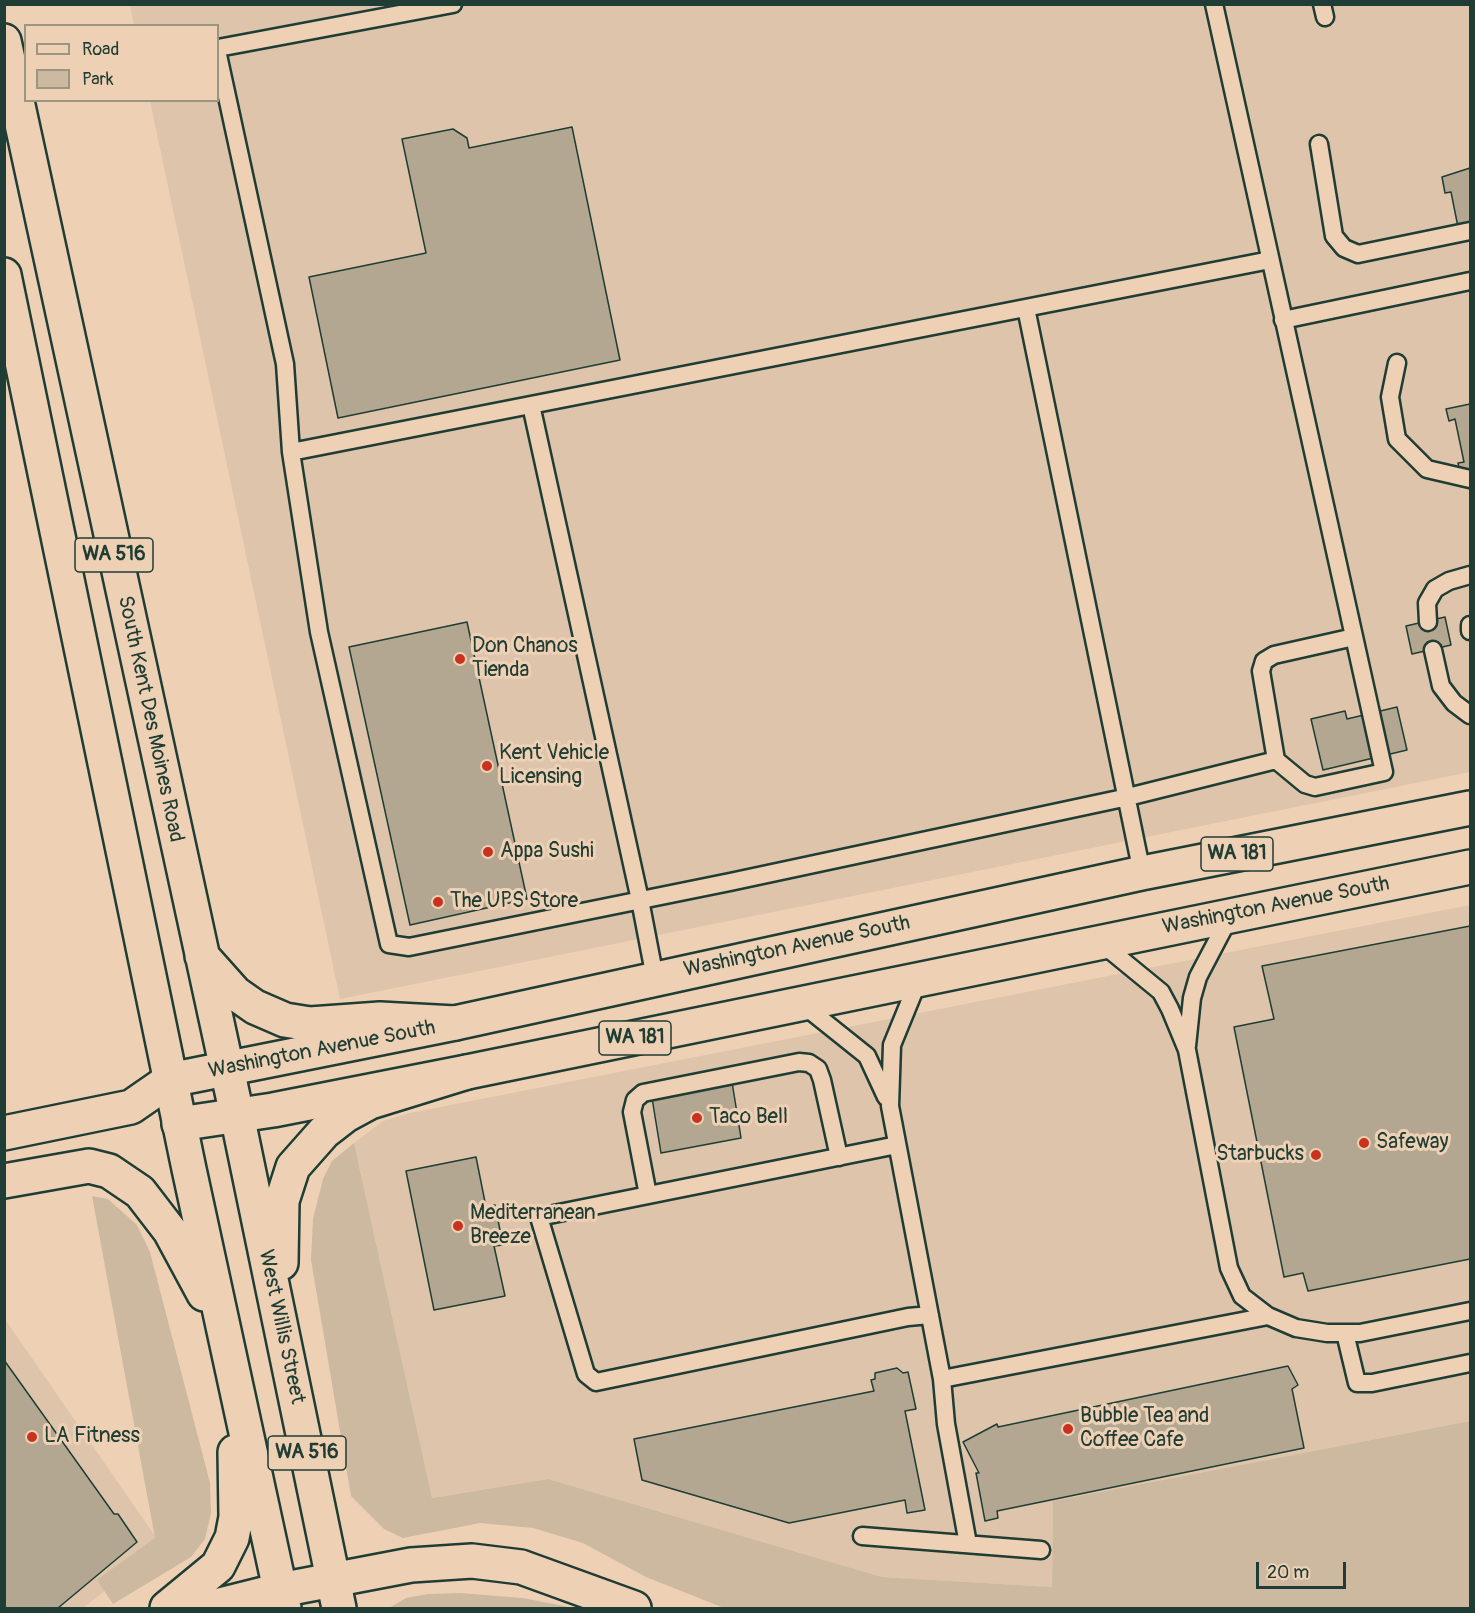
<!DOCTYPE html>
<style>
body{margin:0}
#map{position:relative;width:1475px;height:1613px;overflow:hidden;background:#eed1b5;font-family:Pangolin,sans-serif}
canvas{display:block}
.frame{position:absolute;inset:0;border:6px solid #1f3d34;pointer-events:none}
.legend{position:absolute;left:24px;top:24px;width:195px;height:78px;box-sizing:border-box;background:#eed1b5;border:2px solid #9b9681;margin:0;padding:8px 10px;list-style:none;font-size:18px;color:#1f3d34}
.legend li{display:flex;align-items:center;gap:12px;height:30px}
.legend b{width:30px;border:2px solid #9b9681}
.scale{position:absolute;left:1256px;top:1562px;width:90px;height:27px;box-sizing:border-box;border:3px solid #1f3d34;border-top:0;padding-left:8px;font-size:18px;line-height:21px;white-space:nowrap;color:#1f3d34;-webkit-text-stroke:4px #eed1b5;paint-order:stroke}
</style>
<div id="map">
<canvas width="1475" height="1613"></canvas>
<div class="frame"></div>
<ul class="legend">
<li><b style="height:8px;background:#eed1b5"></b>Road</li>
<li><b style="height:16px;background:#ccb9a0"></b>Park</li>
</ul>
<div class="scale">20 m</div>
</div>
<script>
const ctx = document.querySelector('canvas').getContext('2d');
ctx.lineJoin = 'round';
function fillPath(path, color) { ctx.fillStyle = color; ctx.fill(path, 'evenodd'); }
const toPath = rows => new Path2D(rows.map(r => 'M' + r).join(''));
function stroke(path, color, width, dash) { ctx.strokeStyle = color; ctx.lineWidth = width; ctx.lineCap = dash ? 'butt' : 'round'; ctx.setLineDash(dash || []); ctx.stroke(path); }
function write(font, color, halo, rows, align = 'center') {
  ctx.font = font + ' Pangolin,sans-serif'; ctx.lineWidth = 6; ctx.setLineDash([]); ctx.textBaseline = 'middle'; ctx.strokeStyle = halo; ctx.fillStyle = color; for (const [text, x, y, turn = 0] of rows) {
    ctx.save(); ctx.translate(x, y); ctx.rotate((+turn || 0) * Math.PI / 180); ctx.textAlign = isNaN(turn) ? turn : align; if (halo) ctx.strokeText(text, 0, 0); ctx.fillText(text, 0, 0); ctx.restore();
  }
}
fillPath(toPath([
 [130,5,1470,5,1470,772,340,999,150,101,218,100,218,26,134,25],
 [1470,905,1470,1421,1053,1501,1052,1587,882,1577,548,1479,432,1498,354,1143,383,1121,410,1113],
 [4,1318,162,1546,83,1608,5,1608]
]), '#ddc4aa');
fillPath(toPath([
 [354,1143,432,1498,548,1479,882,1577,1052,1587,1053,1501,1470,1421,1470,1608,724,1608,646,1577,583,1543,533,1528,480,1523,403,1538,384,1529,351,1496,311,1260,313,1219,323,1179,332,1161],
 [92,1196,108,1199,137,1225,150,1252,210,1483,211,1513,205,1539,191,1557,113,1604,97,1580,155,1538],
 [460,1593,523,1598,574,1608,389,1608,406,1598,428,1594]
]), '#ccb9a0');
const building = toPath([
 [572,127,620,360,338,418,309,277,426,253,402,139,453,129,467,138,469,148,572,127],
 [1470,168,1470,230,1459,232,1451,192,1445,193,1442,177,1470,168],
 [1470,404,1470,472,1460,474,1458,463,1464,462,1455,419,1449,421,1446,409,1470,404],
 [1445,617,1451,645,1412,654,1406,626,1445,617],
 [467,622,527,899,410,925,349,647,467,622],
 [1397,707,1407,750,1323,770,1311,719,1345,711,1347,719,1397,707],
 [1470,926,1470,1259,1308,1291,1303,1273,1284,1277,1234,1027,1274,1019,1262,966,1470,926],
 [732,1082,741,1138,661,1153,652,1098,732,1082],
 [476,1157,486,1207,495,1205,503,1245,494,1246,505,1296,434,1310,406,1171,476,1157],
 [4,1360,114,1514,118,1514,137,1542,58,1608,4,1608,4,1360],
 [1288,1366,1298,1385,1292,1389,1304,1448,997,1511,998,1518,985,1521,976,1473,979,1473,963,1442,997,1424,998,1427,1288,1366],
 [897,1368,903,1373,908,1372,916,1409,905,1411,925,1510,907,1513,905,1500,789,1523,642,1480,634,1439,874,1391,871,1380,875,1379,875,1373,897,1368]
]);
fillPath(building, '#b4a791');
stroke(building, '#1f3d34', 1.5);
const lane = toPath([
 [1214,4,1384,772,1315,787,1305,784,1276,760],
 [1322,4,1325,17],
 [218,48,453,4],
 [218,55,285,364,291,452,319,632,389,944,409,947,730,882,1128,797,1276,760,1261,671,1264,661,1274,655,1354,637],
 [1319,144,1334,236,1344,248,1358,254,1470,231],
 [1026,308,1142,873],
 [1283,320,1470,281],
 [1397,363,1390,397,1397,439,1427,469,1470,479],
 [531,405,640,900,655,978],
 [291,452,1270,260],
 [1428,622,1427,603,1435,589,1449,581,1470,575],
 [1470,625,1470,631],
 [1433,650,1441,686,1454,703,1470,715],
 [1100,942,1161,992,1170,1009,1187,1050,1229,1268,1242,1296,1268,1316,1296,1328,1327,1333,1360,1333,1470,1311],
 [919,979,892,1045,890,1106,942,1379,946,1424,968,1544],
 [802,1004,867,1056,886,1097],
 [1187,1046,1192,998,1198,977,1230,916],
 [897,1145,539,1217,586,1374,596,1382,908,1317,930,1315],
 [648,1195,632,1112,635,1100,643,1093,799,1062,809,1063,818,1069,822,1080,839,1157],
 [1345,1333,1357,1383,1372,1383,1470,1363],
 [942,1379,1268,1316],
 [862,1536,1041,1550]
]);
const secondary = toPath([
 [4,1133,131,1107,170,1080]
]);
const primary = toPath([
 [170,1080,455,1023,1142,873,1470,808],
 [179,1124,273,1110,467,1072,1470,867]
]);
const highway = toPath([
 [4,41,237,1115,339,1608],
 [4,275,189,1169,284,1608],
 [202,956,235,993,255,1007,285,1020,310,1024,380,1019,455,1023],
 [4,1181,89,1166,109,1171,140,1192,170,1231,204,1294],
 [281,1263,282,1201,293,1167,324,1132,346,1115,370,1102,467,1072],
 [167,1608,218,1566,232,1538,236,1517,235,1452],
 [208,1608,280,1590,411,1565,472,1561,521,1567,634,1608]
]);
stroke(lane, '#1f3d34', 21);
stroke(secondary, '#1f3d34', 38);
stroke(primary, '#1f3d34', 38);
stroke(highway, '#1f3d34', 38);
stroke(lane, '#eed1b5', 16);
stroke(secondary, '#eed1b5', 33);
stroke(primary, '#eed1b5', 33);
stroke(highway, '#eed1b5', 33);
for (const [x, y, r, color] of [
 [460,659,6,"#c8321e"],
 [487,766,6,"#c8321e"],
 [488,852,6,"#c8321e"],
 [438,902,6,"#c8321e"],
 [697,1118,6,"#c8321e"],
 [1364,1143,6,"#c8321e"],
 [1316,1155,6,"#c8321e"],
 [458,1226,6,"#c8321e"],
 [1068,1429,6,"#c8321e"],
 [32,1437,6,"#c8321e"]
]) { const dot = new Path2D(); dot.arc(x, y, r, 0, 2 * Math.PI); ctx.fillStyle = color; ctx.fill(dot); stroke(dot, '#eed1b5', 2); }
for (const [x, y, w] of [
 [114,555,78],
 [1237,854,72],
 [635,1038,72],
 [307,1453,78]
]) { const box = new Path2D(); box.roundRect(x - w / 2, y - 17, w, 34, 4.5); ctx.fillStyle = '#eed1b5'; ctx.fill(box); stroke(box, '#1f3d34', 1.5); }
write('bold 20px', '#1f3d34', null, [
 ["WA 516",114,555],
 ["WA 181",1237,854],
 ["WA 181",635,1038],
 ["WA 516",307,1453]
]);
write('21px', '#1f3d34', '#eed1b5', [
 ["Don Chanos",472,647],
 ["Tienda",472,671],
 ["Kent Vehicle",499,754],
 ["Licensing",499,778],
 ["Appa Sushi",500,852],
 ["The UPS Store",450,902],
 ["Taco Bell",709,1118],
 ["Safeway",1376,1143],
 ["Starbucks",1304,1155,"right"],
 ["Mediterranean",470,1214],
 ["Breeze",470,1238],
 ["Bubble Tea and",1080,1417],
 ["Coffee Cafe",1080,1441],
 ["LA Fitness",44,1437]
], 'left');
write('21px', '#1f3d34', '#eed1b5', [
 ["South Kent Des Moines Road",150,719,78],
 ["Washington Avenue South",1276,906,-11],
 ["Washington Avenue South",797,947,-12],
 ["Washington Avenue South",322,1050,-11],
 ["West Willis Street",281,1327,78]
]);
</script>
